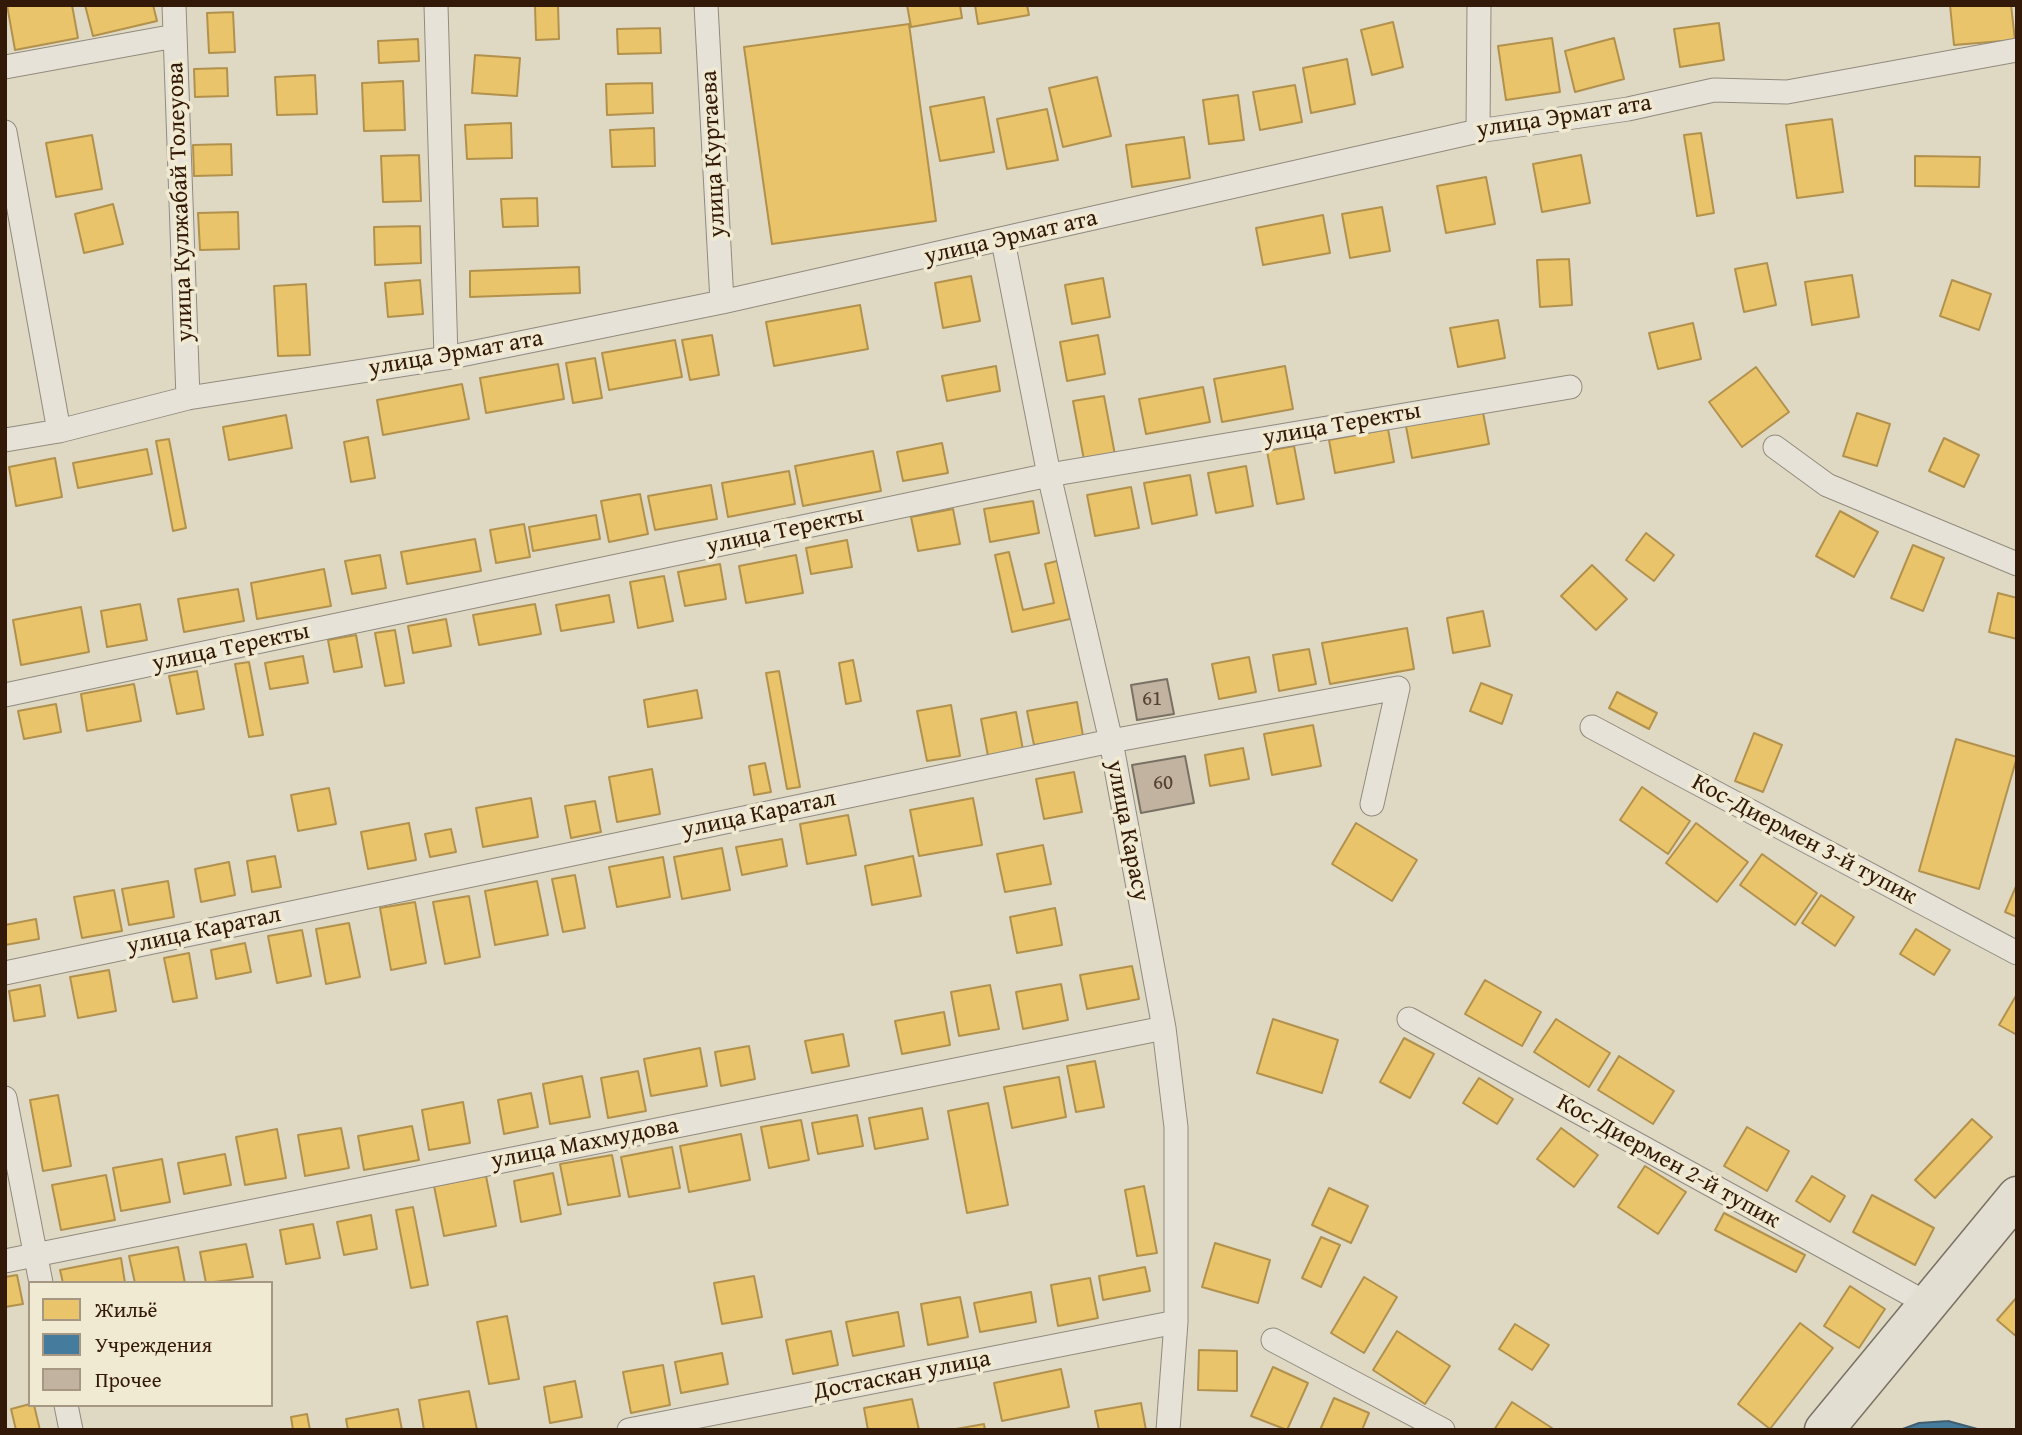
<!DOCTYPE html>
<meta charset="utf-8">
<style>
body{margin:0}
#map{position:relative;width:2022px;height:1435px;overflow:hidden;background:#dfd9c4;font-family:"Gentium Book Plus",serif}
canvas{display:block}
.frame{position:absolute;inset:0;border:7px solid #331a08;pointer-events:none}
.legend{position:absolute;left:28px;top:1281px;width:245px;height:126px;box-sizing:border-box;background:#f1ead2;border:2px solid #a59781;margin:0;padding:9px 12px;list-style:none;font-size:21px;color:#331a08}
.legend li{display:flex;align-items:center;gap:14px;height:35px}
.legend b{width:35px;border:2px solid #a59781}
</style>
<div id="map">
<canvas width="2022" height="1435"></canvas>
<div class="frame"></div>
<ul class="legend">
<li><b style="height:19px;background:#e9c46a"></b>Жильё</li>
<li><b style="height:19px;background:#457b9d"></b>Учреждения</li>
<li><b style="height:19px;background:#c2b3a0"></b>Прочее</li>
</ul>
</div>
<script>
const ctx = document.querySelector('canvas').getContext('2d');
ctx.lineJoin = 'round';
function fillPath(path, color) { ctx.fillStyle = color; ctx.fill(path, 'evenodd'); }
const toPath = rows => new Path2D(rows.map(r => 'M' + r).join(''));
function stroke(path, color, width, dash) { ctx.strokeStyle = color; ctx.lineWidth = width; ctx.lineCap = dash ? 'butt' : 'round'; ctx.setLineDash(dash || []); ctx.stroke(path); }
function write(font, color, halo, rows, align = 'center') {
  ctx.font = font + ' "Gentium Book Plus",serif'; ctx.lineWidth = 7; ctx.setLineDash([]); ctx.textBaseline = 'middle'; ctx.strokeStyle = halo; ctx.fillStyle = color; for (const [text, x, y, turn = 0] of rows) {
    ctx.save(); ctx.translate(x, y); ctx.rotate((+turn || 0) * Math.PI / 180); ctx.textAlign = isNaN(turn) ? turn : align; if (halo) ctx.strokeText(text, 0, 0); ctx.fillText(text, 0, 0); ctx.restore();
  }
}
const homes = toPath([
 [7,5,72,5,78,38,15,50,7,5],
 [85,5,153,5,157,21,93,36,85,5],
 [535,5,558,5,559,39,536,40,535,5],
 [907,5,960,5,962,18,911,27,907,5],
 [975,5,1027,5,1029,15,978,24,975,5],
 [1950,5,2011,5,2015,40,1954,45,1950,5],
 [233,12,235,52,209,53,207,13,233,12],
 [1393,22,1403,67,1372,75,1361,30,1393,22],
 [1719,23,1724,60,1680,67,1674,29,1719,23],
 [909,24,936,221,772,244,744,47,909,24],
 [660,28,661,53,618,54,617,29,660,28],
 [1552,38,1560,92,1506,100,1498,46,1552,38],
 [1614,38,1624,79,1575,92,1565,51,1614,38],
 [418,39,419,61,379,63,378,41,418,39],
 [475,55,520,58,517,96,472,93,475,55],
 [1347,59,1355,104,1311,113,1303,68,1347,59],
 [227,68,228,96,195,97,194,69,227,68],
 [315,75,317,114,277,115,275,77,315,75],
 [1097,77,1111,136,1063,147,1049,88,1097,77],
 [403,81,405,130,364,131,362,83,403,81],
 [652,83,653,113,607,115,606,84,652,83],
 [1295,85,1302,122,1260,130,1253,92,1295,85],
 [1238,95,1244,140,1209,144,1203,100,1238,95],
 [984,97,994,152,940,161,930,107,984,97],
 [1047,109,1058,160,1007,169,997,119,1047,109],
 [1832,119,1843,192,1797,198,1786,125,1832,119],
 [511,123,512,158,467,159,465,125,511,123],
 [654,128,655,166,612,167,610,130,654,128],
 [1701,133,1714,213,1697,216,1684,135,1701,133],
 [92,135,102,189,56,197,46,143,92,135],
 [1184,137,1190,178,1132,187,1126,145,1184,137],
 [231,144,232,175,194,176,193,145,231,144],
 [419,155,421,201,383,202,381,156,419,155],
 [1581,155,1590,203,1542,212,1533,164,1581,155],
 [1915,156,1980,157,1979,187,1915,186,1915,156],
 [1486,177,1495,224,1446,233,1437,186,1486,177],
 [537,198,538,226,503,227,501,199,537,198],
 [113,204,123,244,84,253,75,214,113,204],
 [1382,207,1390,251,1350,258,1342,214,1382,207],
 [238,212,239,249,200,250,198,213,238,212],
 [1323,215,1330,253,1263,265,1256,228,1323,215],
 [420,226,421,263,375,265,374,227,420,226],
 [1569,259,1572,305,1540,307,1537,260,1569,259],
 [1767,263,1776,305,1744,312,1735,269,1767,263],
 [579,267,580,293,470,297,470,271,579,267],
 [1852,275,1859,317,1812,325,1805,282,1852,275],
 [971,276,980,321,943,328,935,283,971,276],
 [1103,278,1110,317,1072,324,1065,285,1103,278],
 [420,280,423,314,388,317,385,283,420,280],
 [1952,280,1991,294,1979,330,1940,316,1952,280],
 [306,284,310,355,278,356,274,286,306,284],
 [860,305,868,349,774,366,766,322,860,305],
 [1498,320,1505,358,1458,367,1450,328,1498,320],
 [1693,323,1701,359,1658,369,1649,333,1693,323],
 [712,335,719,375,690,380,682,340,712,335],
 [1098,335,1105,374,1067,381,1060,342,1098,335],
 [675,340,682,377,609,390,602,353,675,340],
 [595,358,602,398,573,403,566,363,595,358],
 [558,364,564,399,486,413,480,378,558,364],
 [996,366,1000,391,947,401,942,376,996,366],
 [1285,366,1293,409,1222,422,1214,379,1285,366],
 [1756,367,1789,412,1742,447,1709,402,1756,367],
 [462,384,469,419,383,435,377,400,462,384],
 [1203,387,1210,422,1146,434,1139,399,1203,387],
 [1104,396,1115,455,1084,460,1073,401,1104,396],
 [1482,407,1489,444,1412,458,1405,421,1482,407],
 [1857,413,1890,424,1877,466,1843,456,1857,413],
 [286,415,292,448,229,460,223,427,286,415],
 [1388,429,1394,462,1335,473,1329,440,1388,429],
 [368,437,375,478,351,482,344,442,368,437],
 [1944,438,1979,455,1964,487,1929,471,1944,438],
 [169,439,186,528,173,531,156,441,169,439],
 [942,443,948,473,903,481,897,452,942,443],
 [1294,446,1304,499,1277,504,1267,451,1294,446],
 [147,449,152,474,78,488,73,463,147,449],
 [873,451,881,491,803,506,795,466,873,451],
 [55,458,62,497,16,506,9,467,55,458],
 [1246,466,1253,506,1216,513,1208,473,1246,466],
 [789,471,795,504,728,517,722,483,789,471],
 [1190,475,1197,515,1152,524,1144,483,1190,475],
 [711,485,717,519,655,530,648,496,711,485],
 [1131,487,1139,528,1095,536,1087,495,1131,487],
 [640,494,648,534,609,542,601,501,640,494],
 [1033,501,1039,533,990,542,984,509,1033,501],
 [953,509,960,544,918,551,911,517,953,509],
 [1840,511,1878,532,1854,577,1816,556,1840,511],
 [596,515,600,539,533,551,529,527,596,515],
 [524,524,530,557,496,563,490,530,524,524],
 [1646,533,1674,555,1654,581,1626,560,1646,533],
 [475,539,481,571,407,584,401,552,475,539],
 [847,540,852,567,811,574,806,548,847,540],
 [1913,545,1944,558,1923,611,1891,598,1913,545],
 [1009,552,1023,610,1054,603,1045,564,1057,561,1070,619,1012,632,995,555,1009,552],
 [380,555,386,588,352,594,345,561,380,555],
 [796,555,803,593,746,603,739,566,796,555],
 [720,564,726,599,685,606,678,572,720,564],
 [1592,565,1627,599,1596,630,1561,596,1592,565],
 [324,569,331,606,257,619,251,583,324,569],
 [664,576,673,621,638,628,630,582,664,576],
 [238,589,244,621,184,632,178,599,238,589],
 [1998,593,2017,598,2017,639,1989,632,1998,593],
 [609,595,614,622,561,631,556,605,609,595],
 [140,604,147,640,107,647,101,611,140,604],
 [535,604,541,634,479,645,473,615,535,604],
 [81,607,89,652,21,665,13,620,81,607],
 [1483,611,1490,646,1453,653,1447,618,1483,611],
 [446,619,451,646,413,653,408,626,446,619],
 [1407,628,1414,669,1330,684,1322,643,1407,628],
 [395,630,404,683,385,686,375,633,395,630],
 [356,635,362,667,334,672,328,640,356,635],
 [1309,649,1316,684,1279,691,1273,655,1309,649],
 [303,656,308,683,270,689,265,663,303,656],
 [1249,657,1256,692,1219,699,1212,664,1249,657],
 [853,660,861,701,846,704,839,663,853,660],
 [249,662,263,735,249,737,235,664,249,662],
 [197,671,204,709,177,714,169,676,197,671],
 [779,671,800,787,787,789,766,673,779,671],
 [1481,683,1512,695,1502,724,1470,711,1481,683],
 [134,684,141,721,87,731,81,694,134,684],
 [697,690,702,718,648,727,644,700,697,690],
 [1617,692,1657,713,1649,729,1609,708,1617,692],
 [1077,702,1083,736,1034,745,1027,711,1077,702],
 [56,704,61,732,24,739,18,711,56,704],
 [951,705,960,756,927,761,917,711,951,705],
 [1016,712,1023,750,988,756,981,719,1016,712],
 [1313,725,1321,766,1272,775,1264,734,1313,725],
 [1754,733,1782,745,1763,792,1735,781,1754,733],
 [1956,739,2017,757,1979,889,1919,871,1956,739],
 [1243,748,1249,779,1210,786,1205,755,1243,748],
 [765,763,771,792,754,795,749,766,765,763],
 [652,769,660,814,617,822,609,777,652,769],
 [1074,772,1082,812,1044,819,1036,779,1074,772],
 [1642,787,1690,821,1668,854,1620,820,1642,787],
 [329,788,336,824,298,831,291,795,329,788],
 [531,798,538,837,483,847,476,808,531,798],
 [973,798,982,845,919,856,910,810,973,798],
 [595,801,601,832,571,838,565,806,595,801],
 [848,815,856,855,807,864,800,824,848,815],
 [409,823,416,860,368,869,361,832,409,823],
 [1356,823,1417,860,1392,901,1332,864,1356,823],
 [1696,823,1748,862,1717,902,1666,863,1696,823],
 [451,829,456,852,430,857,425,834,451,829],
 [782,839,787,866,742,875,736,847,782,839],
 [1043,845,1051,884,1005,892,997,854,1043,845],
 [722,848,730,890,682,899,674,857,722,848],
 [1762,854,1817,893,1795,925,1740,885,1762,854],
 [275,856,281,887,252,892,247,861,275,856],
 [913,856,921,896,872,905,865,866,913,856],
 [663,857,670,897,617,907,609,867,663,857],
 [229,862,235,895,201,902,195,869,229,862],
 [575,875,585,928,563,932,552,879,575,875],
 [168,881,174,917,129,925,122,889,168,881],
 [537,881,548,935,495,945,485,891,537,881],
 [2017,884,2017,917,2005,912,2017,884],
 [114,890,122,931,82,938,74,897,114,890],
 [1821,895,1854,917,1835,946,1802,923,1821,895],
 [469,896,480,957,445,964,433,902,469,896],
 [415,902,426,963,391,970,380,908,415,902],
 [1055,908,1062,945,1017,953,1010,917,1055,908],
 [36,919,39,939,5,945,5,925,36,919],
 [349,923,360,977,326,984,316,929,349,923],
 [1916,929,1950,950,1934,975,1900,954,1916,929],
 [302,930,311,976,277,983,268,936,302,930],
 [245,943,251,972,216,979,211,950,245,943],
 [189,953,197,998,173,1002,164,958,189,953],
 [1132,966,1139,999,1087,1009,1080,975,1132,966],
 [109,970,116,1011,78,1018,70,977,109,970],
 [1485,980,1541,1012,1522,1046,1465,1014,1485,980],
 [1061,984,1068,1020,1023,1029,1016,992,1061,984],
 [40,985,45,1016,14,1021,9,991,40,985],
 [990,985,999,1029,959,1036,951,992,990,985],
 [2017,994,2017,1035,1999,1025,2017,994],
 [944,1012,950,1045,902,1054,895,1021,944,1012],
 [1273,1019,1338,1040,1322,1093,1257,1073,1273,1019],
 [1556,1019,1610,1053,1589,1087,1534,1052,1556,1019],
 [843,1034,849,1066,812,1073,805,1041,843,1034],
 [1404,1038,1434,1054,1410,1098,1380,1082,1404,1038],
 [749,1046,755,1079,721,1086,715,1052,749,1046],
 [700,1048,707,1086,651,1096,644,1059,700,1048],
 [1619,1056,1674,1091,1653,1124,1598,1090,1619,1056],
 [1095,1061,1104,1107,1076,1112,1067,1066,1095,1061],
 [638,1071,646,1111,608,1118,601,1078,638,1071],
 [582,1076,590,1117,550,1124,543,1084,582,1076],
 [1059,1077,1066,1117,1012,1128,1004,1087,1059,1077],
 [1479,1078,1513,1099,1497,1124,1463,1103,1479,1078],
 [531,1093,538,1127,504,1134,498,1100,531,1093],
 [58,1095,71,1166,43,1171,30,1100,58,1095],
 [463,1102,470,1143,429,1150,422,1110,463,1102],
 [988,1103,1008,1205,967,1213,948,1111,988,1103],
 [922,1108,928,1139,875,1149,869,1118,922,1108],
 [857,1115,863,1146,818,1154,812,1123,857,1115],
 [1972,1119,1992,1137,1935,1198,1915,1180,1972,1119],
 [801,1120,809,1160,769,1168,761,1127,801,1120],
 [412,1126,419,1160,364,1170,358,1136,412,1126],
 [1747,1127,1789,1151,1767,1191,1724,1166,1747,1127],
 [341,1128,349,1168,305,1176,298,1135,341,1128],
 [1561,1128,1598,1155,1574,1187,1537,1159,1561,1128],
 [277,1129,286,1178,245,1185,236,1137,277,1129],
 [741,1134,750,1180,689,1192,680,1146,741,1134],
 [672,1147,680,1188,629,1197,621,1157,672,1147],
 [225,1154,231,1185,184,1194,178,1163,225,1154],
 [612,1155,620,1196,568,1205,560,1164,612,1155],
 [162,1159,170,1202,121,1211,113,1168,162,1159],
 [1645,1166,1686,1192,1658,1234,1618,1207,1645,1166],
 [553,1173,561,1214,521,1222,514,1181,553,1173],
 [106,1175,115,1220,61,1230,52,1185,106,1175],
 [486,1176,496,1226,444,1236,434,1186,486,1176],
 [1812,1176,1845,1196,1830,1222,1796,1201,1812,1176],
 [1144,1186,1157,1253,1137,1256,1125,1190,1144,1186],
 [1329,1188,1368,1206,1351,1243,1312,1225,1329,1188],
 [1872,1195,1934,1228,1915,1265,1853,1232,1872,1195],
 [413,1207,428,1285,411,1288,396,1210,413,1207],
 [1724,1213,1805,1255,1796,1272,1715,1230,1724,1213],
 [371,1215,377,1249,344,1255,337,1222,371,1215],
 [313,1224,320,1258,286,1264,280,1230,313,1224],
 [1321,1237,1340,1245,1321,1287,1302,1278,1321,1237],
 [1215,1243,1270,1260,1258,1303,1202,1287,1215,1243],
 [246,1244,253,1277,206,1283,200,1252,246,1244],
 [178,1247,185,1283,135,1283,129,1256,178,1247],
 [121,1258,125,1283,63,1283,60,1270,121,1258],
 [1145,1267,1150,1291,1103,1300,1099,1276,1145,1267],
 [17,1275,23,1304,5,1307,5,1277,17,1275],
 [754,1276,762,1317,722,1324,714,1283,754,1276],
 [1364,1277,1397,1297,1364,1353,1331,1333,1364,1277],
 [1090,1278,1098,1318,1058,1326,1051,1285,1090,1278],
 [1850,1286,1885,1309,1859,1348,1824,1326,1850,1286],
 [1031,1292,1036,1322,980,1332,974,1303,1031,1292],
 [960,1297,968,1337,928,1345,921,1304,960,1297],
 [2017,1297,2017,1337,1997,1320,2017,1297],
 [898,1312,904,1346,853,1356,846,1322,898,1312],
 [507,1316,519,1379,489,1384,477,1322,507,1316],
 [1800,1323,1833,1348,1770,1429,1738,1404,1800,1323],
 [1515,1324,1549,1345,1532,1370,1499,1349,1515,1324],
 [831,1331,838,1365,793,1374,786,1340,831,1331],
 [1397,1331,1450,1366,1425,1404,1373,1370,1397,1331],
 [1199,1350,1237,1351,1237,1391,1198,1390,1199,1350],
 [722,1353,728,1384,681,1393,675,1362,722,1353],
 [663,1365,670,1405,631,1413,623,1372,663,1365],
 [1273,1367,1308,1383,1287,1430,1251,1416,1273,1367],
 [1061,1369,1069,1407,1002,1421,994,1383,1061,1369],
 [575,1381,582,1417,550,1423,544,1387,575,1381],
 [469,1391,477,1430,424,1430,419,1400,469,1391],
 [1334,1398,1369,1413,1362,1430,1320,1430,1334,1398],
 [912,1399,919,1430,868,1430,864,1408,912,1399],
 [1512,1402,1555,1430,1494,1430,1512,1402],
 [1141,1403,1146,1430,1099,1430,1095,1411,1141,1403],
 [30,1404,34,1405,40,1430,16,1430,11,1409,30,1404],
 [398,1409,402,1430,348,1430,346,1419,398,1409],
 [307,1414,310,1430,293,1430,291,1417,307,1414],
 [984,1424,985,1430,956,1430,956,1429,984,1424]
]);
fillPath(homes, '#e9c46a');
stroke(homes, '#b2914d', 2);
const public = toPath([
 [1948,1421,1981,1430,1900,1430,1919,1423,1948,1421]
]);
fillPath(public, '#457b9d');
stroke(public, '#405e70', 2);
const building = toPath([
 [1167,679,1174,714,1137,720,1131,685,1167,679],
 [1185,756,1194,803,1141,813,1132,765,1185,756]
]);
fillPath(building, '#c2b3a0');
stroke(building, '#797164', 2);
const street = toPath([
 [174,5,188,398],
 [436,5,446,358],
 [706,5,722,302],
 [5,67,175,36],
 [1478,131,1479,5],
 [5,132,59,431],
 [1003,241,1049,475,1111,741,1164,1028,1176,1127,1176,1322,1168,1430],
 [5,440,59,431,188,398,446,358,722,302,1478,131,1628,109,1714,90,1787,92,2017,50],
 [1775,447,1827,485,2017,564],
 [5,695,1049,475,1570,387],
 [1592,727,2017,953],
 [5,973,1111,741,1398,688,1372,804],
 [1409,1019,1928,1304],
 [5,1098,41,1283],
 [5,1261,1164,1028],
 [1273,1340,1443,1430],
 [66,1405,71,1430],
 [629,1430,1176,1322]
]);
const highway = toPath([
 [1824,1430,2017,1196]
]);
stroke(street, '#918b7d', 25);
stroke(highway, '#797164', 41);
stroke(street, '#e6e2d8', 23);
stroke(highway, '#e2ded2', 38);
write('21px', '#57402e', null, [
 ["61",1152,700],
 ["60",1163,784]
]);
write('24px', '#331a08', '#f1ead2', [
 ["улица Эрмат ата",1564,117,-9],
 ["улица Куртаева",714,154,-93],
 ["улица Кулжабай Толеуова",181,202,-92],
 ["улица Эрмат ата",1011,238,-13],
 ["улица Эрмат ата",456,354,-10],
 ["улица Теректы",1342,425,-10],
 ["улица Теректы",785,531,-12],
 ["улица Теректы",231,648,-12],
 ["улица Каратал",759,815,-12],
 ["улица Карасу",1127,831,79],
 ["Кос-Диермен 3-й тупик",1804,840,28],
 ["улица Каратал",204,931,-12],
 ["улица Махмудова",585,1144,-11],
 ["Кос-Диермен 2-й тупик",1668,1162,29],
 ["Достаскан улица",902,1376,-11]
]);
</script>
